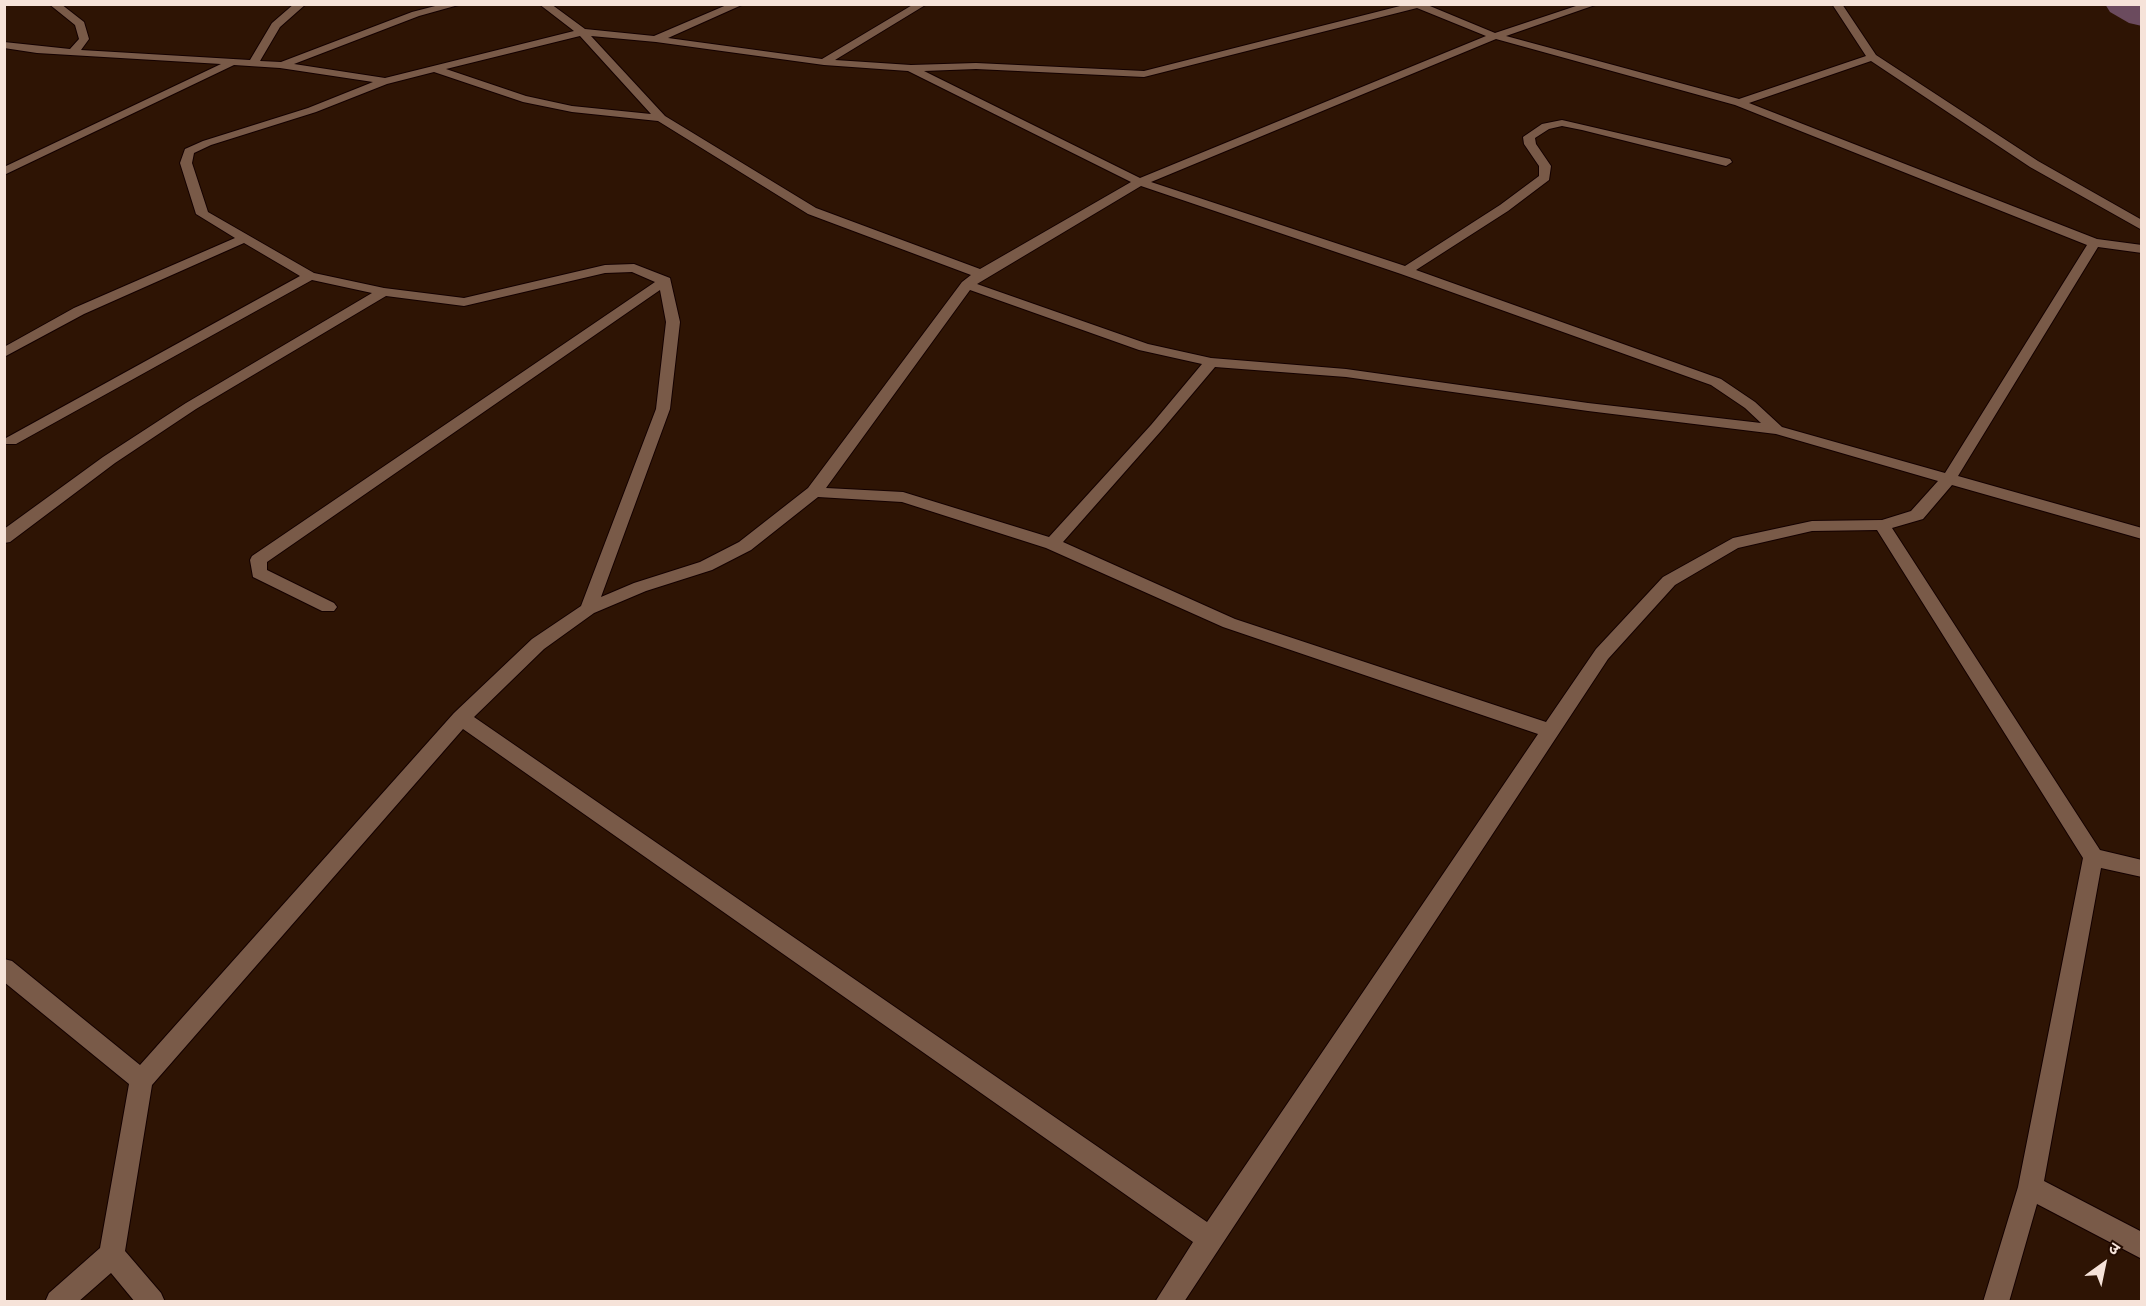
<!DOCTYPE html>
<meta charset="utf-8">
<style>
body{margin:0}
#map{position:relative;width:2146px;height:1306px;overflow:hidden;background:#2e1404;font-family:Karla,"Noto Sans Devanagari",sans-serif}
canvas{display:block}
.frame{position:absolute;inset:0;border:6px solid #f6e3d9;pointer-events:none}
.north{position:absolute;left:2074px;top:1234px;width:60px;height:60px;-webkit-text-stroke:4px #230b00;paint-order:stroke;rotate:33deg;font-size:16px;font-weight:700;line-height:24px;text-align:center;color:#f6e3d9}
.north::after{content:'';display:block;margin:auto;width:21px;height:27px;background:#f6e3d9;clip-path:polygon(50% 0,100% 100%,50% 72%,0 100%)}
</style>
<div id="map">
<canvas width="2146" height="1306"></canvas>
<div class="frame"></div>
<div class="north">उ</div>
</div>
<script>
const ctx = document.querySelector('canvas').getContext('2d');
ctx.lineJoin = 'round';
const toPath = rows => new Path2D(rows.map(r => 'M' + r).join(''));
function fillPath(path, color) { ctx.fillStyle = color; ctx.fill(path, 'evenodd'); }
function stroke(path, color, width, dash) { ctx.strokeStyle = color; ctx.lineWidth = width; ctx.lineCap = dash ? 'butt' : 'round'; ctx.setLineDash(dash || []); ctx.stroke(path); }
fillPath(toPath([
 [2105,4,2142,4,2142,26,2129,23,2110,12,2105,4]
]), '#6b4b5e');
const minor = toPath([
 [49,4,61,4,84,22,89,39,81,50,250,60,272,23,294,4,306,4,280,27,260,61,281,62,412,12,443,4,462,4,419,16,294,64,385,78,574,31,539,4,551,4,585,29,654,36,729,4,744,4,668,38,822,59,914,4,927,4,835,60,911,65,976,63,1144,71,1408,4,1425,4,1495,33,1582,4,1598,4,1506,36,1739,99,1866,56,1832,4,1842,4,1876,55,2038,161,2142,220,2142,230,2030,167,1871,61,1749,103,2097,239,2142,245,2142,253,2098,247,1958,476,2142,528,2142,539,1952,485,1923,519,1892,528,2100,850,2142,860,2142,877,2101,868,2044,1181,2142,1232,2142,1259,2037,1204,2009,1302,1983,1302,2018,1187,2083,858,1877,530,1812,531,1738,548,1675,585,1608,659,1184,1302,1155,1302,1193,1242,463,729,152,1085,125,1251,161,1293,165,1302,135,1302,111,1273,78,1302,45,1302,49,1293,100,1248,129,1084,4,982,4,959,12,961,140,1065,454,713,532,639,581,606,656,409,666,322,660,290,267,562,267,570,334,603,337,607,334,611,322,611,253,577,250,560,252,556,655,282,632,272,605,273,464,306,386,296,196,409,115,463,10,542,4,543,4,529,103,457,186,403,372,293,312,280,16,444,6,444,6,438,300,276,244,243,84,314,4,357,4,347,74,308,235,238,196,214,180,163,185,149,203,141,308,108,373,82,280,68,234,65,4,175,4,167,221,64,37,53,4,48,4,42,70,49,79,39,75,25,49,4],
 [1417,8,1486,36,1140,178,924,71,976,69,1144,77,1417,8],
 [580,36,651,114,572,106,526,96,446,69,580,36],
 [591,36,656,42,824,65,908,71,1131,182,980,269,816,208,665,116,591,36],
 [1496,39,1735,105,2087,245,1945,473,1782,427,1755,402,1721,379,1416,270,1508,211,1549,180,1551,166,1536,144,1535,138,1549,129,1562,126,1582,130,1726,166,1732,162,1730,159,1562,120,1542,124,1523,137,1524,144,1539,166,1539,176,1500,205,1405,266,1151,182,1496,39],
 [434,72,523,102,572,112,658,121,808,214,971,275,962,282,808,488,739,542,700,562,634,583,601,597,670,409,680,322,670,278,634,264,605,265,464,298,384,288,314,273,208,212,192,163,194,153,211,145,316,112,387,84,434,72],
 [1141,186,1401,274,1711,385,1745,408,1761,423,1588,403,1346,369,1211,358,1148,344,977,284,1141,186],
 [970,290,1139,350,1202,364,1151,425,1049,537,903,492,826,488,970,290],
 [1215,367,1346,377,1588,411,1776,434,1938,481,1911,511,1882,520,1812,521,1733,538,1663,577,1596,649,1546,722,1235,619,1063,542,1161,431,1215,367],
 [818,497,902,502,1046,548,1223,627,1538,734,1207,1222,474,717,544,649,594,613,646,591,712,570,751,550,818,497]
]);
stroke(minor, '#140100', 2);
fillPath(minor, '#795a48');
</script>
